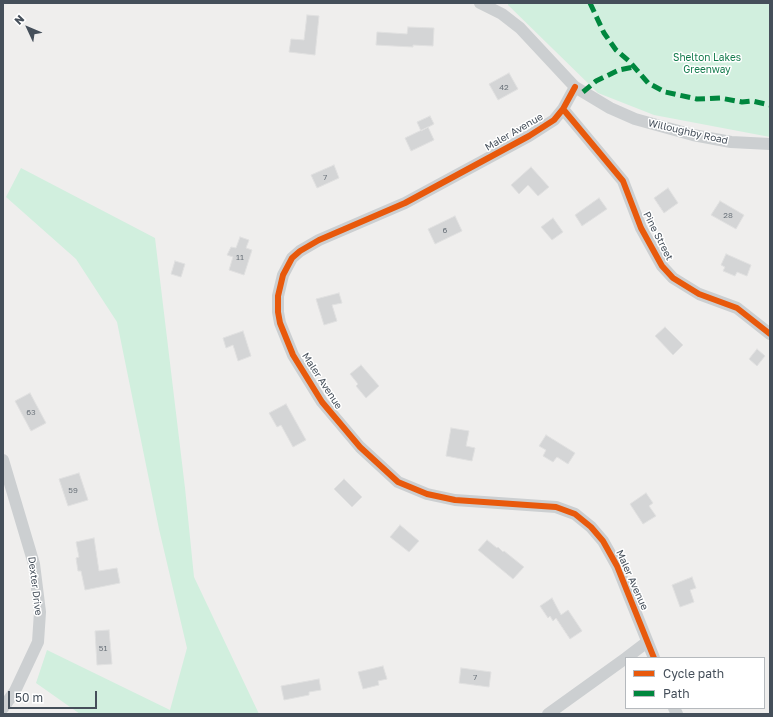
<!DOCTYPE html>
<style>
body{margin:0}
#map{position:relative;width:773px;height:717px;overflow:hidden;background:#efeeed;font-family:"Golos Text",sans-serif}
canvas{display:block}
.frame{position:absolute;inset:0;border:4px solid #454f5a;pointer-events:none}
.legend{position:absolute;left:625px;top:657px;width:140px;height:52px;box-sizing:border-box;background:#fff;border:1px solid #b5b9bd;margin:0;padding:5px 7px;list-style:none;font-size:12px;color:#454f5a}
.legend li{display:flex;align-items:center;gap:8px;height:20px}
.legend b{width:20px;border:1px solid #b5b9bd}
.north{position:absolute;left:8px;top:8px;width:40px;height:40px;-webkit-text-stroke:3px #fff;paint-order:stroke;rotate:314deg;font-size:11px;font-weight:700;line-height:16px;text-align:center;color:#454f5a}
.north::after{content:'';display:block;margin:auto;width:14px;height:18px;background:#454f5a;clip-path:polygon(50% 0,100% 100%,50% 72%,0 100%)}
.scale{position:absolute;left:8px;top:691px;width:89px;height:18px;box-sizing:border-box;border:2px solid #454f5a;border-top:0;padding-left:5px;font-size:12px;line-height:14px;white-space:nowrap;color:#454f5a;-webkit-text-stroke:3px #fff;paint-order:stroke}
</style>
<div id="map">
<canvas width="773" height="717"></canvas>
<div class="frame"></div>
<ul class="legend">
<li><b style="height:5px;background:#e8590c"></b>Cycle path</li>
<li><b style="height:5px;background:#00873e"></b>Path</li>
</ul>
<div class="north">N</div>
<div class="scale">50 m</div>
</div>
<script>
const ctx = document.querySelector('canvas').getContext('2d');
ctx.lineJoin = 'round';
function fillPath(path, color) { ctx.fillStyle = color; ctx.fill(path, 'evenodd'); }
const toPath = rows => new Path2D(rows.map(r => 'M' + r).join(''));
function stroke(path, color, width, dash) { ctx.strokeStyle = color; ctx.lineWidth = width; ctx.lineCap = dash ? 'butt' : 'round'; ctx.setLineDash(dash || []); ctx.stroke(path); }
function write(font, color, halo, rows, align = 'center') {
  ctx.font = font + ' "Golos Text",sans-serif'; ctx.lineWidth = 3; ctx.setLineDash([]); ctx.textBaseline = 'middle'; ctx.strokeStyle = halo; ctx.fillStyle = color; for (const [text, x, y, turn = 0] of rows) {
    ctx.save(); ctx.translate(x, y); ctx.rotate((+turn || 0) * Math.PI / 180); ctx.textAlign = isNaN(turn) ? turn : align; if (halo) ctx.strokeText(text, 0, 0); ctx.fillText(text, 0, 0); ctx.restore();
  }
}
fillPath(toPath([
 [508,3,770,3,770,137,654,115,598,93,508,5],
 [21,168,155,238,185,488,194,577,259,714,80,714,36,683,47,650,170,710,187,648,159,529,117,322,76,259,6,197]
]), '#d1efde');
const building = toPath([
 [307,15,319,16,315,55,289,52,291,39,304,40,307,15],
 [408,27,434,28,433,46,413,45,413,47,376,45,377,32,407,34,408,27],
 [509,73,518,89,498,100,489,84,509,73],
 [430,116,434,124,421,131,417,122,430,116],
 [428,127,434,140,411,151,405,138,428,127],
 [334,165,339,178,317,188,311,175,334,165],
 [531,167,549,187,538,196,528,185,519,194,511,185,531,167],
 [668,188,678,203,664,213,654,198,668,188],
 [599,198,607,209,582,226,575,215,599,198],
 [720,201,744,215,736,229,711,215,720,201],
 [455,216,462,231,435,244,428,229,455,216],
 [553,218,563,232,552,240,541,227,553,218],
 [240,237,249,240,246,248,252,250,244,275,229,270,233,257,227,255,231,247,236,248,240,237],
 [726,254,751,265,747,276,737,272,735,276,723,271,725,267,721,265,726,254],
 [175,261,185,264,181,277,171,274,175,261],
 [339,293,342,303,332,305,337,321,324,325,316,299,339,293],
 [665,327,683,345,673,355,655,336,665,327],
 [243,331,251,356,238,361,233,345,226,348,223,338,243,331],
 [757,349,765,356,757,366,749,359,757,349],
 [361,365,379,386,366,398,356,386,358,384,350,374,361,365],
 [30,393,46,423,31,431,15,401,30,393],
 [286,404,306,440,293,447,281,425,277,427,269,413,286,404],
 [451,428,469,431,466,446,475,448,472,461,446,456,451,428],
 [546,435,575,453,568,464,557,457,553,462,543,456,546,450,539,446,546,435],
 [79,473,88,500,68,506,59,479,79,473],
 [344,479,362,497,352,507,334,489,344,479],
 [646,493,653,503,649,506,656,516,643,524,630,504,646,493],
 [400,525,419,541,409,552,390,537,400,525],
 [94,538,99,571,117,568,120,583,85,590,81,571,78,571,76,558,79,557,76,542,94,538],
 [487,540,497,548,498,547,503,552,504,551,524,567,513,579,478,550,487,540],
 [692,577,696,588,690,590,694,602,680,607,672,585,692,577],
 [552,598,561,615,568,610,582,631,570,639,556,618,553,621,550,616,548,618,540,606,552,598],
 [109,630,112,664,97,665,95,631,109,630],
 [383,666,387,679,378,681,379,685,363,689,358,672,383,666],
 [461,668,491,672,489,687,459,683,461,668],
 [319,679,321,690,309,692,309,695,284,700,281,686,319,679]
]);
fillPath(building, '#d4d5d6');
stroke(building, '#e0e0e0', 1);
stroke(toPath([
 [480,3,502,14,520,28,575,87,610,108,635,119,693,135,731,142,770,144],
 [575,87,563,109,554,120,529,136,405,203,319,240,300,251,292,258,283,275,278,296,278,312,280,323,293,355,322,402,360,447,398,482,427,494,455,500,556,507,575,514,591,527,603,541,617,566,654,658],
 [563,109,623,181,641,228,662,266,673,278,699,294,737,308,770,334],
 [3,460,34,564,40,612,38,642,15,691,3,708],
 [626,658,647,642],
 [674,708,677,714],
 [548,714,626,658]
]), '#cccfd1', 12);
stroke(toPath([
 [590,3,604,33,616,50,630,62,648,83,665,92,697,99,720,98,742,102,752,101,770,105],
 [583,92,596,81,619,70,634,67]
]), '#00873e', 5, [10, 5]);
stroke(toPath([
 [575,87,563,109,554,120,529,136,405,203,319,240,300,251,292,258,283,275,278,296,278,312,280,323,293,355,322,402,360,447,398,482,427,494,455,500,556,507,575,514,591,527,603,541,617,566,654,658],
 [563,109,623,181,641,228,662,266,673,278,699,294,737,308,770,334]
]), '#e8590c', 6);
write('8px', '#6b737b', null, [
 ["42",504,87],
 ["7",325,177],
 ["28",728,215],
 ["6",445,230],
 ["11",240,257],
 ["63",31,412],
 ["59",73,490],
 ["51",103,648],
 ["7",475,677]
]);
write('10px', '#157c4e', '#fff', [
 ["Shelton Lakes",707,58],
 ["Greenway",707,70]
]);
write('10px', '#454f5a', '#fff', [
 ["Maler Avenue",514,132,-30],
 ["Willoughby Road",688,132,13],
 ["Pine Street",658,236,63],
 ["Maler Avenue",322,381,57],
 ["Maler Avenue",632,580,66],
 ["Dexter Drive",35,586,83]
]);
</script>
